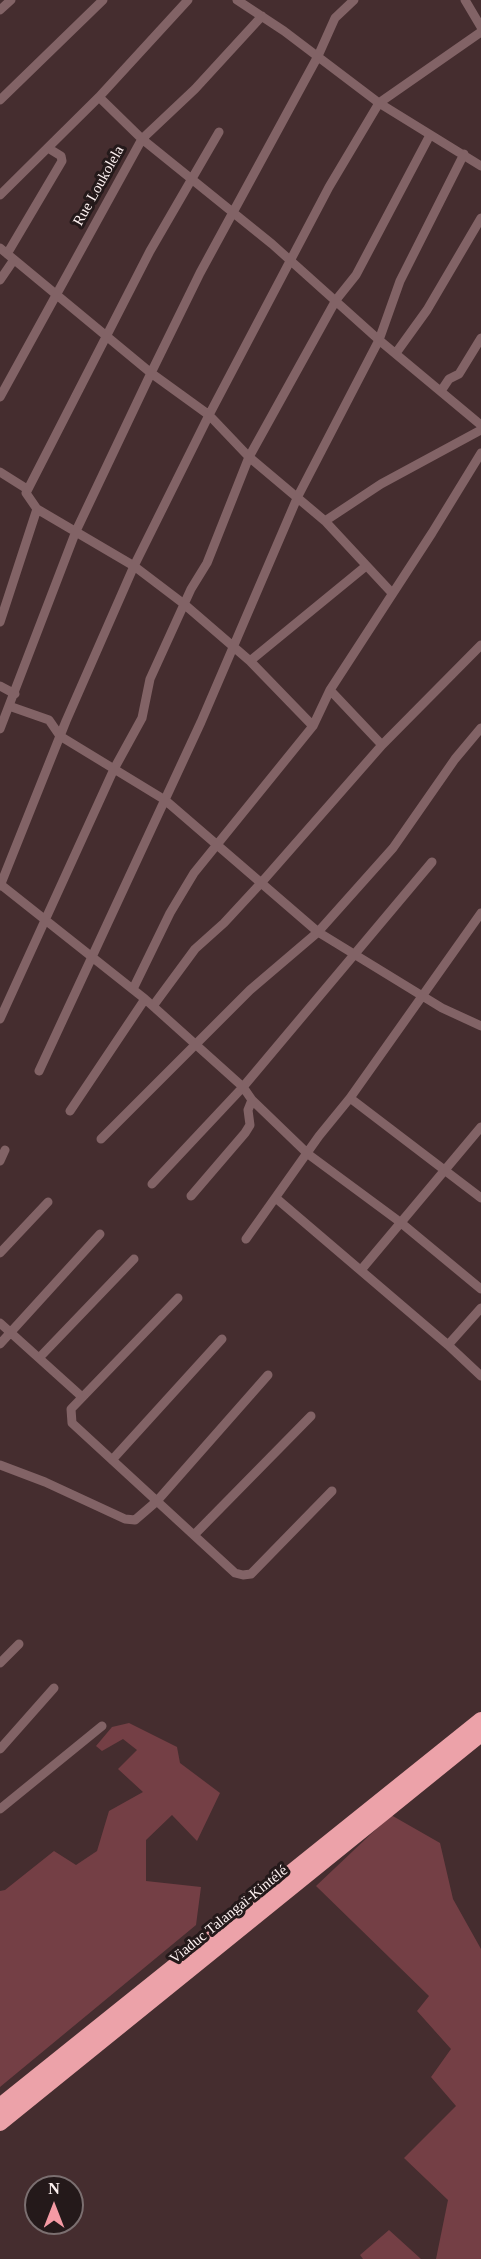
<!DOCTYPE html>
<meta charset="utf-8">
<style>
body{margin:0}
#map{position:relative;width:481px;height:2259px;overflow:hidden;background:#452d2f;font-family:"Times New Roman",serif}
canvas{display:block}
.north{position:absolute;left:24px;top:2175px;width:60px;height:60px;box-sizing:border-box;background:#24191a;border:2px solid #7b6f70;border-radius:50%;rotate:0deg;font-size:16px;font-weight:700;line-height:24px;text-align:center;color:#fdf1f1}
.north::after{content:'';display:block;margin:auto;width:21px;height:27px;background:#f49aa4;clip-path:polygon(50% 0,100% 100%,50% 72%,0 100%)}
</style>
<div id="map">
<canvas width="481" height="2259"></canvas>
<div class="north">N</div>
</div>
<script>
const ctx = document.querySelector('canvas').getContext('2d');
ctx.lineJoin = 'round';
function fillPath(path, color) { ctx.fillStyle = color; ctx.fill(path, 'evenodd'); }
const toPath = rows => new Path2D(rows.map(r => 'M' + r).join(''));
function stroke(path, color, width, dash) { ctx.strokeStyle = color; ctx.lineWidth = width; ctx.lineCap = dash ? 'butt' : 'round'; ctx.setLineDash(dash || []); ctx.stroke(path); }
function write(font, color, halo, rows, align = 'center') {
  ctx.font = font + ' "Times New Roman",serif'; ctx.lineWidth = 6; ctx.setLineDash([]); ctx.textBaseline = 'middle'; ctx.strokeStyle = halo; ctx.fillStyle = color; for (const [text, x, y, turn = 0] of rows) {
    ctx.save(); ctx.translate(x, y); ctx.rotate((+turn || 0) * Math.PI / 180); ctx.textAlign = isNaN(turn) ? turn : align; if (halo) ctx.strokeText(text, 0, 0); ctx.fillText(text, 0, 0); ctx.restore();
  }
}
fillPath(toPath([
 [129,1723,177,1747,180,1763,220,1793,197,1841,172,1815,146,1840,146,1881,201,1887,196,1925,0,2087,0,1891,5,1890,54,1851,76,1865,97,1851,109,1811,143,1792,118,1769,137,1750,123,1739,102,1751,96,1746,112,1727],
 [391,1815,440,1843,453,1899,481,1949,481,2259,436,2259,448,2200,404,2158,456,2106,431,2077,451,2049,417,2011,429,1996,316,1886],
 [389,2230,421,2259,363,2259,360,2255]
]), '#743f45');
stroke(toPath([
 [237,0,284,31,379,103,481,166],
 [465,0,481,27],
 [0,10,11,0],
 [99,97,142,139,272,244,379,340,481,425],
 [0,100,103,0],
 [219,132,150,251,26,493,37,509,134,566,184,604,250,661,313,726],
 [0,195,99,97,188,0],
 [0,248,151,373,209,415,249,457,325,521,392,593],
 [7,254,62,161,61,156,48,148],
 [0,280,13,261],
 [396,353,427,310,481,218],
 [441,391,449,379,459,374,481,338],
 [0,397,142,139,195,89,262,16],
 [0,472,27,489],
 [325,521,381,484,481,430],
 [0,622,37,509],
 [250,661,366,566],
 [0,686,15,694],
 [330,690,382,745],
 [9,706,49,720,60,736,165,800,318,932,442,1008,481,1026],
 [0,729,76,531,151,373,200,273,318,56,335,18,354,0],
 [0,884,145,999,243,1087,252,1100,308,1154,400,1222,481,1289],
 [0,886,66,721,134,566,209,415,329,187,379,103,481,32],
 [133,989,170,913,194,873,313,726,330,690,432,533,481,453],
 [153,1006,195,949,224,923,261,883,382,745,481,645],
 [0,1019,114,769,142,718,150,679,191,589,207,563,249,457,336,300,356,275,430,135],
 [39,1071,201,722,298,496,379,340,400,281,464,154],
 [350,1098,481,1198],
 [70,1111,145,999],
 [101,1139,250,990,318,932,393,848,455,759,481,728],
 [0,1161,5,1150],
 [152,1184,243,1087,432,862],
 [191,1196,245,1133,250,1125,248,1110,252,1100],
 [277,1199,448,1345,481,1376],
 [246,1239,319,1136,350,1098,481,913],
 [0,1253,48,1202],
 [361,1270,481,1127],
 [178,1298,71,1409,72,1423,235,1573,243,1575,251,1574,332,1491],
 [0,1323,81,1396],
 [0,1344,100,1234],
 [448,1345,481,1308],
 [39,1358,134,1259],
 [112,1460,222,1339],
 [0,1465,45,1482,125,1519,135,1520,157,1501,268,1375],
 [194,1535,311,1416],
 [0,1663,19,1644],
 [0,1749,54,1688],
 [0,1809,102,1726]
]), '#826366', 9);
stroke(toPath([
 [0,2106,481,1720],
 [0,2123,481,1734]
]), '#eca2a9', 16);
write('15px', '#fdf1f1', '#24191a', [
 ["Rue Loukolela",99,186,-61],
 ["Viaduc Talangaï-Kintélé",229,1915,-39]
]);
</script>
